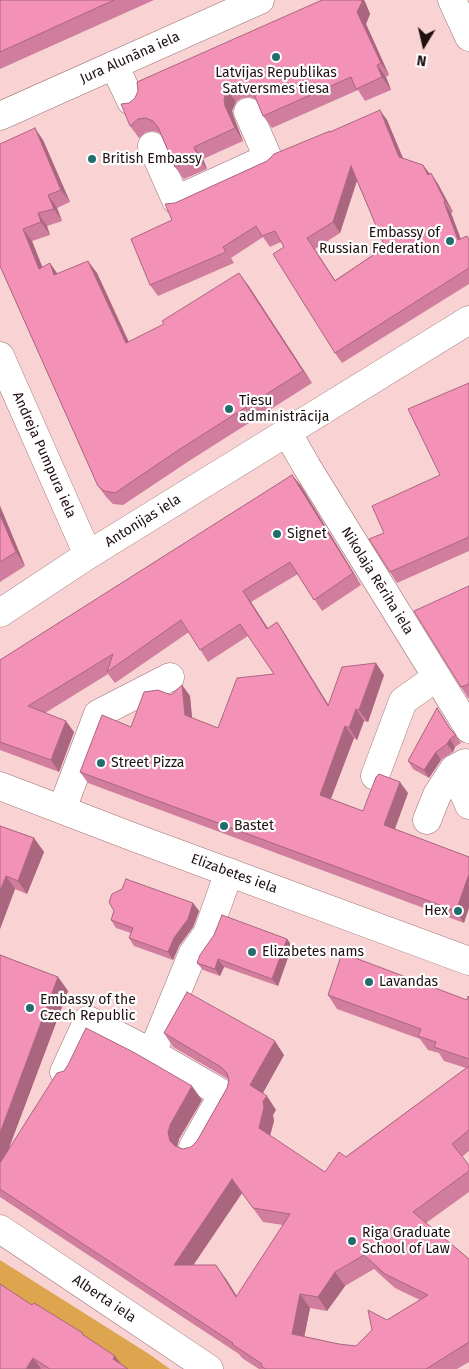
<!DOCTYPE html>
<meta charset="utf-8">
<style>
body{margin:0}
#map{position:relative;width:469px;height:1369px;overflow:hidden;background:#f9d3d4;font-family:"Fira Sans",sans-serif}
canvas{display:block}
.north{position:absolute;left:399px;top:20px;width:50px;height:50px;-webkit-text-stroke:4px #fefefe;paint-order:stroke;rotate:189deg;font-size:14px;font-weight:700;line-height:20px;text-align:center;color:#1f0f10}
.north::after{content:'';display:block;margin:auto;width:18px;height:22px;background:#1f0f10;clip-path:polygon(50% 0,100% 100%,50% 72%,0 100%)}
</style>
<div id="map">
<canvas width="469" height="1369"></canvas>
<div class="north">N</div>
</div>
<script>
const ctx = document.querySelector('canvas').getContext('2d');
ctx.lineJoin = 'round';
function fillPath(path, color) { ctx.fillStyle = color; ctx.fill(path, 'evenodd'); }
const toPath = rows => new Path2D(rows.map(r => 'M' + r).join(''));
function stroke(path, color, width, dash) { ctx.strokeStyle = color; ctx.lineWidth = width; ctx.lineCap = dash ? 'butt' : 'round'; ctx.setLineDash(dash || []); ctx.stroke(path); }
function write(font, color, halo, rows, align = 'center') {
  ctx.font = font + ' "Fira Sans",sans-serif'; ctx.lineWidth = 4.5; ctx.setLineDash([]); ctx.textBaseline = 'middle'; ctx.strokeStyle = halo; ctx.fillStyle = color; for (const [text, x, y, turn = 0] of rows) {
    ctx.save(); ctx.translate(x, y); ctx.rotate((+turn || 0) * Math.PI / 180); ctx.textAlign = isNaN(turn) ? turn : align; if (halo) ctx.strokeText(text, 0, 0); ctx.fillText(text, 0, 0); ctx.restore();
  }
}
fillPath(toPath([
 [0,1260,149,1354,170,1369,125,1369,0,1291]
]), '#dca54e');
const minor = toPath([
 [114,65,131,101],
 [0,116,260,0],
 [152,146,176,200,268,158,248,112],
 [0,356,88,555],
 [287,432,307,467,469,729],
 [0,613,88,555,469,320],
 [465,763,454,769,469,805],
 [375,776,403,701,437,677],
 [0,786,133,837,469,961],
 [62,809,98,714,170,677],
 [427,820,437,795,454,769],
 [152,1053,192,955,207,934,229,872],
 [64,1072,88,1020,152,1053,223,1094,193,1147],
 [0,1229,209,1369]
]);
const major = toPath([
 [452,0,469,37]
]);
stroke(minor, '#9d7274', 29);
stroke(major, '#9d7274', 29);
stroke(minor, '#fff', 28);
stroke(major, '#fff', 28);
fillPath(toPath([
 [0,0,154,0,0,69],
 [322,0,364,0,366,4,370,14,366,24,389,75,386,77,391,90,365,101,358,90,272,128,263,116,256,99,250,97,242,98,236,102,232,111,234,118,243,141,203,159,207,169,184,179,175,167,160,133,154,131,146,132,139,138,130,126,129,103],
 [387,120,403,158,423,165,438,184,453,212,451,213,461,239,467,236,469,239,469,284,342,363,335,353,281,242,270,247,263,237,231,258,234,263,158,296,150,285,172,220,175,203,331,132],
 [357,181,385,247,335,280,315,249,340,233],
 [43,140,70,202,57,208,62,221,47,226,50,235,32,241,42,267,57,273,97,273,129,342,248,285,312,383,189,461,123,505,113,504,107,498,98,486,0,266],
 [469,383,469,551,397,583,390,572,384,533,440,475],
 [292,475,301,486,361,585,322,611,298,574,251,602,268,628,277,622,285,634,328,705,384,675,368,722,364,721,357,740,354,738,331,799,363,811,408,793,395,829,469,857,464,923,88,783,80,772,131,727,171,695,182,685,190,696,192,718,218,728,274,674,248,636,208,662,189,632,115,683,108,674,45,713,74,732,59,772,0,750,0,660],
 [0,506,25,566,0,582],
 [469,586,469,698,468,698,461,687],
 [437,708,452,731,456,735,461,743,455,747,453,752,441,760,429,778,413,769,408,761],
 [0,826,34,838,44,852,27,894,15,889,0,929],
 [193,903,199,911,193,927,179,946,173,960,134,946,129,938,131,933,116,928,111,920,114,911],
 [287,939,292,946,278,986,224,967,220,976,203,970,197,963],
 [0,955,58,977,68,991,8,1150,202,1100,179,1139,177,1147,183,1149,191,1147,197,1141,227,1088,229,1080,228,1079,173,1047,164,1033,284,1055,263,1093,276,1110,273,1115,274,1121,270,1136,325,1172,466,1068,444,1061,439,1053,428,1050,420,1039,337,1009,328,995,467,1000,469,997,469,1151,462,1157,469,1165,469,1192,426,1223,469,1259,469,1362,457,1369,259,1369,242,1358,239,1354,0,1197],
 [242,1193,263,1222,283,1225,237,1296,226,1279,193,1265],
 [374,1269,395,1288,420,1300,387,1320,356,1346,339,1344,304,1337,310,1308,327,1311,345,1286],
 [32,1305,85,1336,128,1369,0,1369]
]), '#d17d9d');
fillPath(toPath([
 [361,0,364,0,366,4,370,14,366,24,389,75,381,63,357,12],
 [377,65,386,77,391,90,382,77],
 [227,90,236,102,232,111,234,118,243,141,235,128,225,106,224,99],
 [380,110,387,120,407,168,399,157],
 [35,128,43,140,70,202,61,190],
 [194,147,203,159,207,169,198,157],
 [423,165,431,176,428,175],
 [351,166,358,177,340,233,333,222],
 [431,173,438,184,453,212,445,201],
 [48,195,57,208,62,221,54,209],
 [444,202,451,213,465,251,458,240],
 [38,213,47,226,50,235,41,222],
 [23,229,32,241,48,281,39,269],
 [88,261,97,273,135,356,126,343],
 [50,263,59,276,54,275],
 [239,273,248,285,312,383,303,371],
 [292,475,301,486,361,585,353,573],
 [0,506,25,566,16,552,0,515],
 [243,591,251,602,275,640,267,629],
 [277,622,285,634,336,717,328,706],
 [376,663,384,675,368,722,359,710],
 [182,685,190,696,193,727,185,715],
 [356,709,364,721,357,740,349,728],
 [66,721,74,732,59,772,51,760],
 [345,726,354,738,328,806,320,795],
 [450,739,455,747,453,752,447,744],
 [436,752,441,760,429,778,424,770],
 [400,782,408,793,392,836,384,825],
 [34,838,44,852,27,894,18,881],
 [469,874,469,908,464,923,456,911],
 [6,876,15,889,0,929,0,891],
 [193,903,199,911,193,927,179,946,173,960,168,952,174,938],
 [287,939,292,946,278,986,272,979],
 [218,959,224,967,220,976,215,969],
 [58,977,68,991,0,1172,0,1133],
 [275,1041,284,1055,260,1098,250,1085],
 [192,1086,202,1100,179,1139,177,1147,180,1155,170,1141,168,1133,170,1125],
 [267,1096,276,1110,273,1115,274,1121,268,1142,259,1128,263,1101],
 [232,1179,242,1193,184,1279,174,1265],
 [216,1265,226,1279,246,1311,236,1297],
 [335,1272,345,1286,327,1311,318,1297],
 [300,1294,310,1308,302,1348,292,1334],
 [115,1356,125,1369,113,1359],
 [33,1358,41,1369,26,1369]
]), '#aa667f');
const building = toPath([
 [0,0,114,0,0,52,0,0],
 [322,0,361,0,362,2,357,12,381,63,377,65,382,77,356,89,351,77,263,116,254,94,249,88,242,84,234,85,227,90,224,99,225,106,235,128,194,147,198,157,175,167,158,127,153,121,146,118,138,119,130,126,121,104,129,103,135,98,138,91,137,82,322,0],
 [380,110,399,157,423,165,428,175,431,173,445,201,444,202,458,240,467,236,469,240,469,268,335,353,273,254,284,247,275,231,262,236,256,226,223,247,226,252,150,285,131,239,172,220,165,204,175,203,267,161,274,154,330,131,330,132,380,110],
 [351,166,385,247,335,281,307,238,333,222,351,166],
 [35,128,61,190,48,195,54,209,38,213,41,222,23,229,39,269,50,263,54,275,88,261,126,343,164,324,162,321,239,273,303,371,180,449,115,493,104,491,98,486,0,266,0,144,35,128],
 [469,383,469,537,390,572,369,539,384,533,372,506,440,475,408,409,469,383],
 [292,475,353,573,314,600,290,562,243,591,267,629,277,622,328,706,342,667,376,663,359,710,356,709,349,728,345,726,320,795,363,811,376,777,379,774,400,782,384,825,469,857,469,874,456,911,80,772,102,715,131,727,144,692,158,690,171,695,182,685,185,715,218,728,237,678,274,674,240,624,200,650,181,620,107,672,113,654,28,706,66,721,51,760,0,742,0,660,292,475],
 [0,515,16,552,0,562,0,515],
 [469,586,469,684,461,687,414,611,469,586],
 [437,708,450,729,456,735,450,739,447,744,436,752,424,770,408,761,437,708],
 [0,826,34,838,18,881,6,876,0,891,0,826],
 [126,879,193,903,188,919,174,938,168,952,129,938,133,928,111,920,114,911,109,902,112,894,122,889,126,879],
 [222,915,287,939,272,979,218,959,215,969,197,963,200,955,214,935,222,915],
 [342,953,467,1000,468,996,469,997,469,1059,434,1047,436,1042,418,1036,421,1029,328,995,342,953],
 [0,955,58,977,0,1133,0,955],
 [187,992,275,1041,250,1085,267,1096,263,1101,264,1107,259,1128,325,1172,339,1152,346,1157,469,1066,469,1130,452,1144,469,1165,469,1171,413,1212,469,1259,469,1342,426,1369,266,1369,261,1366,262,1364,232,1344,233,1343,0,1189,0,1163,57,1073,64,1071,68,1065,86,1028,135,1053,192,1086,170,1125,168,1133,170,1141,175,1146,183,1149,191,1147,197,1141,227,1088,229,1080,227,1073,221,1067,164,1033,187,992],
 [232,1179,253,1208,290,1214,236,1297,216,1265,174,1265,232,1179],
 [364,1255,385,1274,428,1295,387,1320,368,1310,372,1330,356,1346,339,1344,292,1334,300,1294,318,1297,335,1272,364,1255],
 [0,1284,32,1305,34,1303,83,1333,82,1334,115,1356,113,1359,128,1369,50,1369,33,1358,26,1369,0,1369,0,1284]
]);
fillPath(building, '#f391b6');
stroke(building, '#aa667f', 1);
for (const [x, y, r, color] of [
 [276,57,5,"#216d6e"],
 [92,159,5,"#216d6e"],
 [450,241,5,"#216d6e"],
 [229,409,5,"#216d6e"],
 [277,534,5,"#216d6e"],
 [101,763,5,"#216d6e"],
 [224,826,5,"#216d6e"],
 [458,911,5,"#216d6e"],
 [252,952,5,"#216d6e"],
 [369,982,5,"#216d6e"],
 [30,1008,5,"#216d6e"],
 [352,1241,5,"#216d6e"]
]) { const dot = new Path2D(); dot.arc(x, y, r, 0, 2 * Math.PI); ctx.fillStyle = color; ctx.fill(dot); stroke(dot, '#fefefe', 2); }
write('14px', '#1f0f10', '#fefefe', [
 ["Jura Alunāna iela",130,58,-24],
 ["Andreja Pumpura iela",44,455,66],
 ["Antonijas iela",143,521,-32],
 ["Nikolaja Rēriha iela",377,581,58],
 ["Elizabetes iela",234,874,20],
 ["Alberta iela",104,1299,34]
]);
write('14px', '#1f0f10', '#fefefe', [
 ["Latvijas Republikas",276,73,"center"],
 ["Satversmes tiesa",276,89,"center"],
 ["British Embassy",102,159],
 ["Embassy of",440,233,"right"],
 ["Russian Federation",440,249,"right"],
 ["Tiesu",239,401],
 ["administrācija",239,417],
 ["Signet",287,534],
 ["Street Pizza",111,763],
 ["Bastet",234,826],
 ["Hex",448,911,"right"],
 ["Elizabetes nams",262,952],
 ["Lavandas",379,982],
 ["Embassy of the",40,1000],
 ["Czech Republic",40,1016],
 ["Riga Graduate",362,1233],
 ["School of Law",362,1249]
], 'left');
</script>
